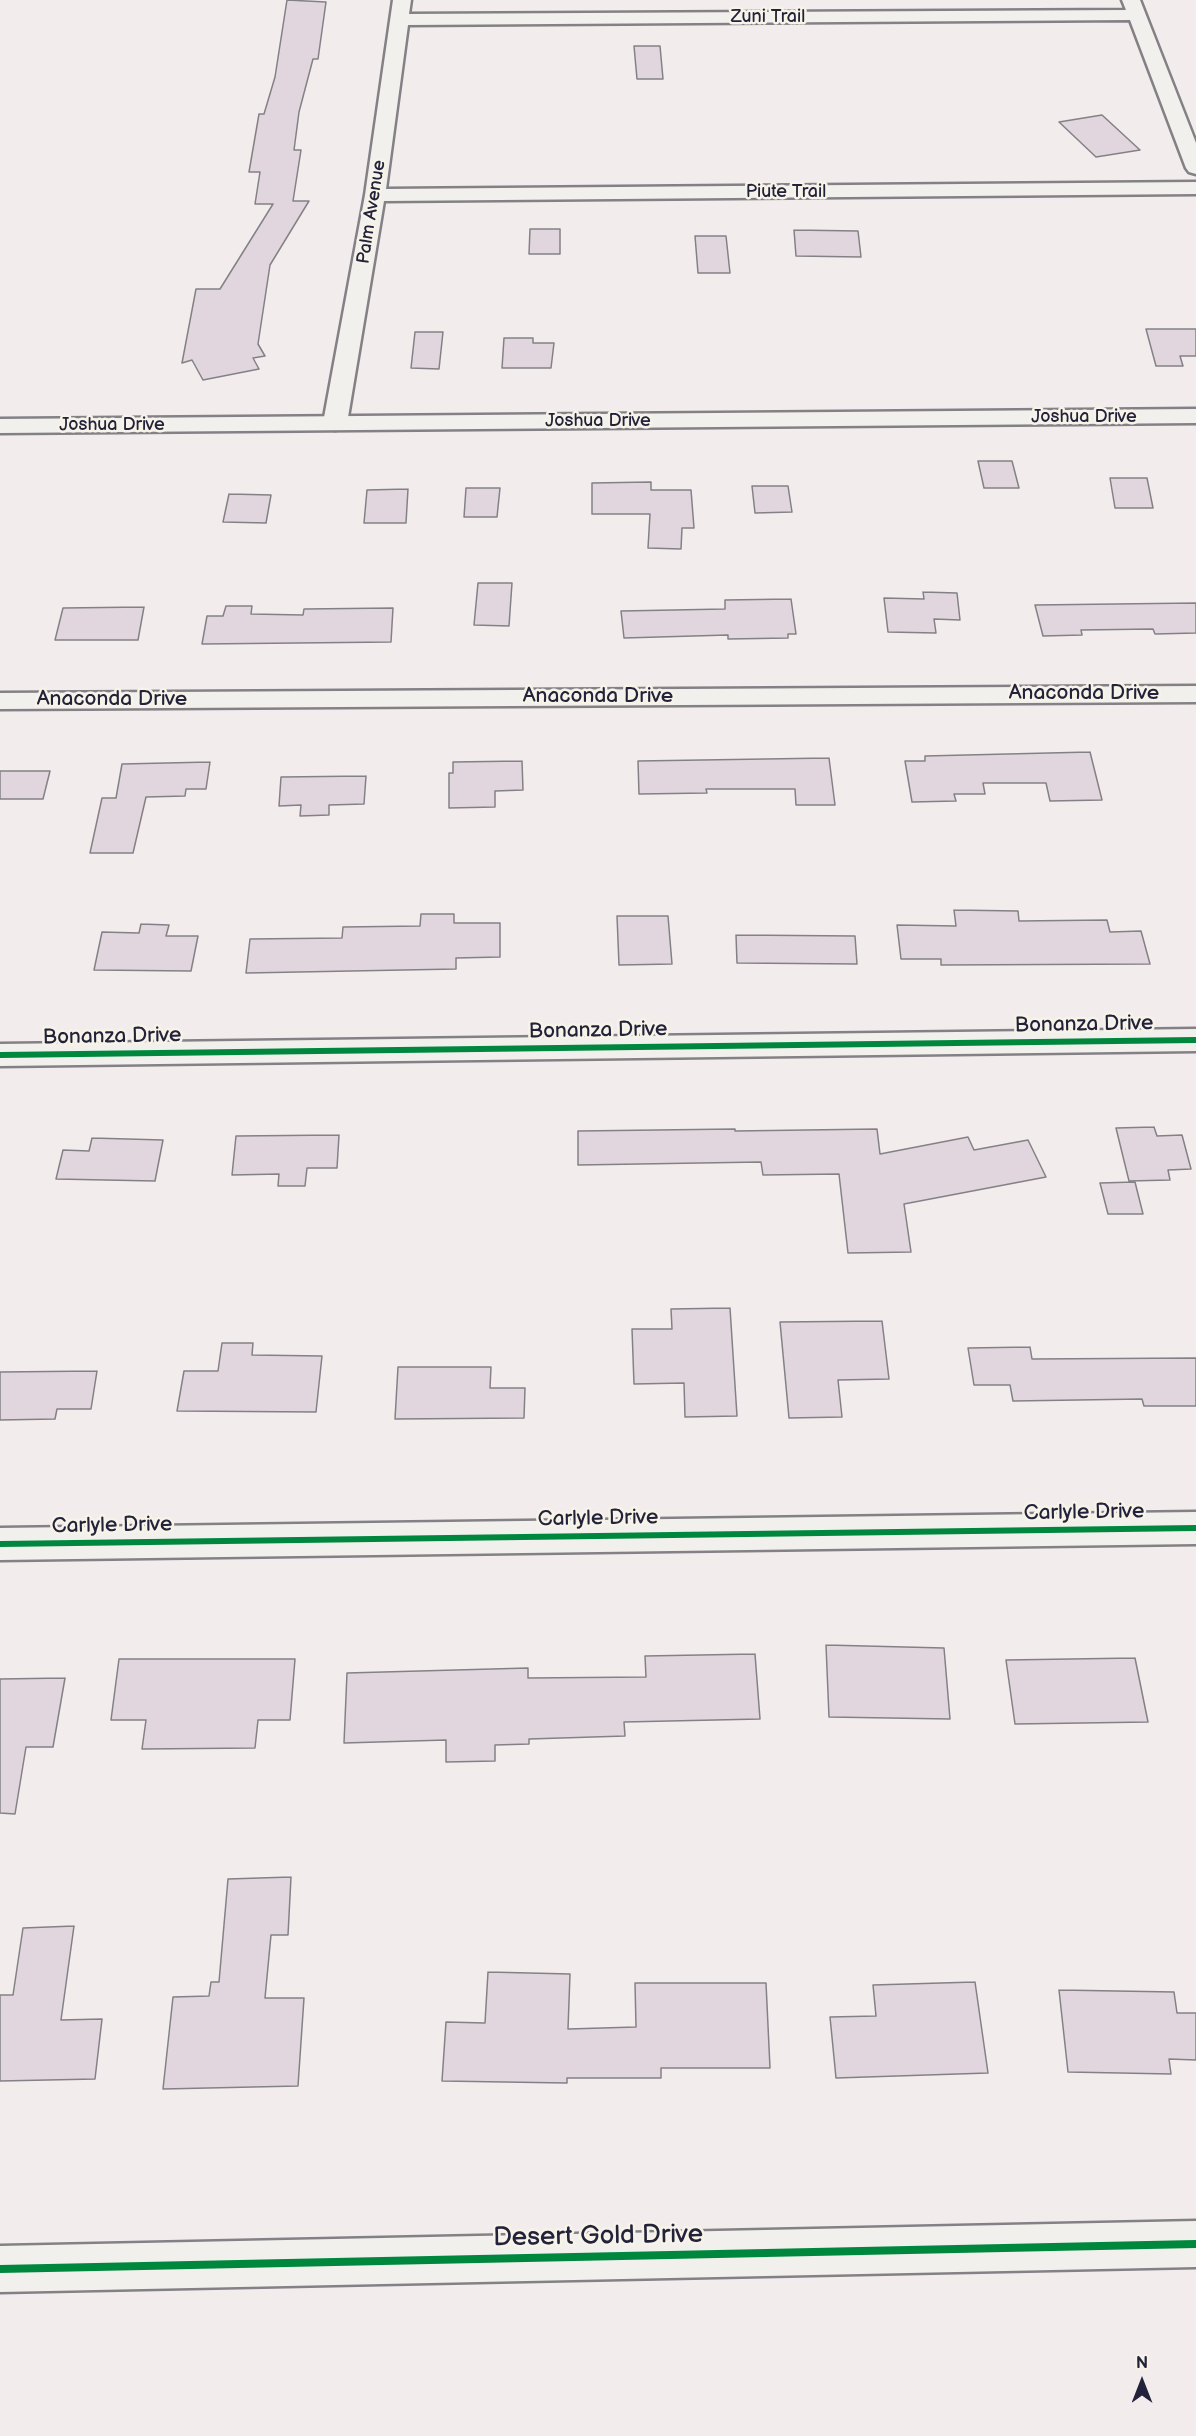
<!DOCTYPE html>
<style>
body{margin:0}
#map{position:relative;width:1196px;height:2436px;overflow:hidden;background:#f2ecec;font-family:"Balsamiq Sans",sans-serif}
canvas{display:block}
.north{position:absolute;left:1112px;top:2352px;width:60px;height:60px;-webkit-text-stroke:4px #f7f3e8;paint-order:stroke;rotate:0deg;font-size:16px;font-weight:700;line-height:24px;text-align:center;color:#22223b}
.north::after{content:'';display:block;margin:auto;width:21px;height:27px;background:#22223b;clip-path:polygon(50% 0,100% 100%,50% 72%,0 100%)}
</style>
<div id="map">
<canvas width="1196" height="2436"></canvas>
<div class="north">N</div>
</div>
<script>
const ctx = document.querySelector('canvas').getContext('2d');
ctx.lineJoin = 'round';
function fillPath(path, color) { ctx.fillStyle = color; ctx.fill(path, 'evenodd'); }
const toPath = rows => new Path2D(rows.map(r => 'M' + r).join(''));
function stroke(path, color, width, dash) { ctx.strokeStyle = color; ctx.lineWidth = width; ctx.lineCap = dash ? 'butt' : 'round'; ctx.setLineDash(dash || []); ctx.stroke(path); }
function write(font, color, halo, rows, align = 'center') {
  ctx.font = font + ' "Balsamiq Sans",sans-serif'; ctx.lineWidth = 5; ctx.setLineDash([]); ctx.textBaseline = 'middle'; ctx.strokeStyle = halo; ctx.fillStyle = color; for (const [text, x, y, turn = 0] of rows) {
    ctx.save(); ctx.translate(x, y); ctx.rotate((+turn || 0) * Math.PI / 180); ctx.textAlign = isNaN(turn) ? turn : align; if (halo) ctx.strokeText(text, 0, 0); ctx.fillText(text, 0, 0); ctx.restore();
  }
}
const building = toPath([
 [287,0,326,2,318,59,313,59,299,112,294,150,301,150,293,201,309,201,270,265,258,344,265,356,253,358,259,369,203,380,192,360,182,363,196,289,220,289,273,204,255,204,260,172,249,172,259,114,264,114,275,77,287,0],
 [634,46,660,46,663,79,637,79,634,46],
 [1102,115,1140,150,1096,157,1059,122,1102,115],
 [530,229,560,229,560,254,529,254,530,229],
 [794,230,858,231,861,257,796,256,794,230],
 [695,236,726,236,730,273,698,273,695,236],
 [1146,329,1196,329,1196,356,1180,356,1183,366,1156,366,1146,329],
 [415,332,443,332,439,369,411,368,415,332],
 [504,338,533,338,533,343,554,343,551,368,502,368,504,338],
 [978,461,1012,461,1019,488,984,488,978,461],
 [1110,478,1147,478,1153,508,1115,508,1110,478],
 [651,482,651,490,691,490,694,528,682,528,681,549,648,548,650,514,592,514,592,483,651,482],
 [752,486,788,486,792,512,755,513,752,486],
 [466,488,500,488,497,517,464,517,466,488],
 [408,489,406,523,364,523,367,490,408,489],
 [229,494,271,495,266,523,223,522,229,494],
 [478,583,512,583,509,626,474,625,478,583],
 [923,592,957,593,960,620,934,619,936,633,888,632,884,598,924,599,923,592],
 [791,599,796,634,788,634,788,638,728,639,728,635,624,638,621,611,725,609,725,600,791,599],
 [1196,603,1196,633,1155,634,1153,629,1081,630,1082,635,1043,636,1035,605,1196,603],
 [226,606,252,606,251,614,303,615,304,609,393,608,391,642,202,644,207,616,223,616,226,606],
 [144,607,138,640,55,640,63,608,144,607],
 [1090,752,1102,800,1050,801,1046,783,983,783,985,794,954,794,956,801,912,802,905,761,925,761,925,756,1090,752],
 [829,758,835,805,796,805,795,789,706,789,707,793,639,794,638,761,829,758],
 [522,761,523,790,495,791,495,807,449,808,449,773,453,773,453,762,522,761],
 [210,762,206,789,186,789,185,796,146,797,133,853,90,853,102,798,116,798,122,764,210,762],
 [0,771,50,771,43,799,0,799,0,771],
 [366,776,364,804,329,805,329,815,300,816,301,805,279,806,281,777,366,776],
 [954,910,1018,911,1019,921,1107,920,1110,932,1141,931,1150,964,941,965,941,959,901,959,897,925,956,926,954,910],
 [421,914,454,914,454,923,500,923,500,957,456,958,456,969,246,973,250,939,342,938,343,927,420,926,421,914],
 [617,916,668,916,672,964,619,965,617,916],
 [141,924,169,925,166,936,198,936,191,971,94,970,102,932,139,933,141,924],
 [736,935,855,936,857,964,737,963,736,935],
 [1154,1127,1157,1136,1182,1135,1191,1169,1168,1170,1170,1180,1129,1181,1116,1128,1154,1127],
 [735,1129,735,1131,877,1129,880,1154,968,1137,974,1150,1028,1140,1046,1177,904,1204,911,1252,848,1253,839,1174,763,1175,761,1162,578,1165,578,1131,735,1129],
 [339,1135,337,1168,307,1168,305,1186,278,1186,279,1174,232,1175,236,1136,339,1135],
 [92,1138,163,1140,155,1181,56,1179,63,1150,89,1151,92,1138],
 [1135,1182,1143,1214,1108,1214,1100,1183,1135,1182],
 [730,1308,737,1416,685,1417,684,1383,634,1384,632,1329,672,1329,671,1309,730,1308],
 [882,1321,889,1379,838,1380,842,1417,789,1418,780,1322,882,1321],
 [222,1343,253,1343,252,1355,322,1356,316,1412,177,1411,184,1371,218,1371,222,1343],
 [1030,1347,1032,1359,1196,1358,1196,1406,1144,1406,1142,1399,1013,1401,1010,1385,974,1385,968,1348,1030,1347],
 [398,1367,491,1367,490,1388,525,1388,524,1418,395,1419,398,1367],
 [97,1371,91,1409,57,1409,55,1419,0,1420,0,1372,97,1371],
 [826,1645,944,1648,950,1719,829,1717,826,1645],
 [755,1654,760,1719,624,1722,625,1736,529,1739,529,1744,495,1745,495,1761,446,1762,446,1740,344,1743,347,1673,528,1668,528,1678,646,1677,645,1656,755,1654],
 [1135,1658,1148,1722,1015,1724,1006,1660,1135,1658],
 [119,1659,295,1659,290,1720,258,1720,255,1748,142,1749,146,1720,111,1720,119,1659],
 [65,1678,53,1747,26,1747,15,1814,0,1813,0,1679,65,1678],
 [291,1877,288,1935,271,1935,265,1998,304,1998,298,2086,163,2089,173,1997,209,1996,211,1982,219,1982,228,1879,291,1877],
 [74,1926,61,2020,102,2019,95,2079,0,2081,0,1995,13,1995,23,1928,74,1926],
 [488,1972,570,1974,568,2029,636,2027,635,1983,766,1983,770,2068,661,2068,661,2078,567,2078,567,2083,442,2081,446,2022,485,2023,488,1972],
 [975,1982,988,2073,836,2078,830,2017,876,2016,873,1985,975,1982],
 [1059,1990,1174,1992,1177,2013,1196,2013,1196,2060,1169,2059,1171,2074,1068,2072,1059,1990]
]);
fillPath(building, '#e1d6de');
stroke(building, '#848186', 1.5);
const street = toPath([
 [393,0,411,0,409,14,1126,10,1122,0,1140,0,1196,143,1196,174,1189,172,1186,168,1130,20,408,25,386,189,1196,182,1196,194,384,201,347,423,343,428,335,430,327,428,323,423,365,195,393,0],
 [1196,686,1196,702,0,709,0,693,1196,686],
 [1196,1029,1196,1051,0,1066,0,1044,1196,1029],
 [1196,1512,1196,1544,0,1560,0,1528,1196,1512],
 [1196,2221,1196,2267,0,2292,0,2246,1196,2221]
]);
const secondary = toPath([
 [1196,409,1196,423,0,433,0,419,1196,409]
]);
stroke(street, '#848186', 5);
stroke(secondary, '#848186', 5);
fillPath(street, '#f2f0ed');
fillPath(secondary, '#f2f0ed');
stroke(toPath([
 [0,1055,1196,1040],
 [0,1544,1196,1528]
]), '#00873e', 6);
stroke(toPath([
 [0,2269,1196,2244]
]), '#00873e', 8);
write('18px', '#22223b', '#f7f3e8', [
 ["Zuni Trail",768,17],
 ["Piute Trail",786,192],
 ["Palm Avenue",372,212,-81],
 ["Joshua Drive",1084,417],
 ["Joshua Drive",598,421],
 ["Joshua Drive",112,425]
]);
write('21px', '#22223b', '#f7f3e8', [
 ["Anaconda Drive",1084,694],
 ["Anaconda Drive",598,697],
 ["Anaconda Drive",112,700],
 ["Bonanza Drive",1084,1025,-1],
 ["Bonanza Drive",598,1031,-1],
 ["Bonanza Drive",112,1037,-1],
 ["Carlyle Drive",1084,1513,-1],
 ["Carlyle Drive",598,1519,-1],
 ["Carlyle Drive",112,1526,-1]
]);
write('26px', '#22223b', '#f7f3e8', [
 ["Desert Gold Drive",598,2237,-1]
]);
</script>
